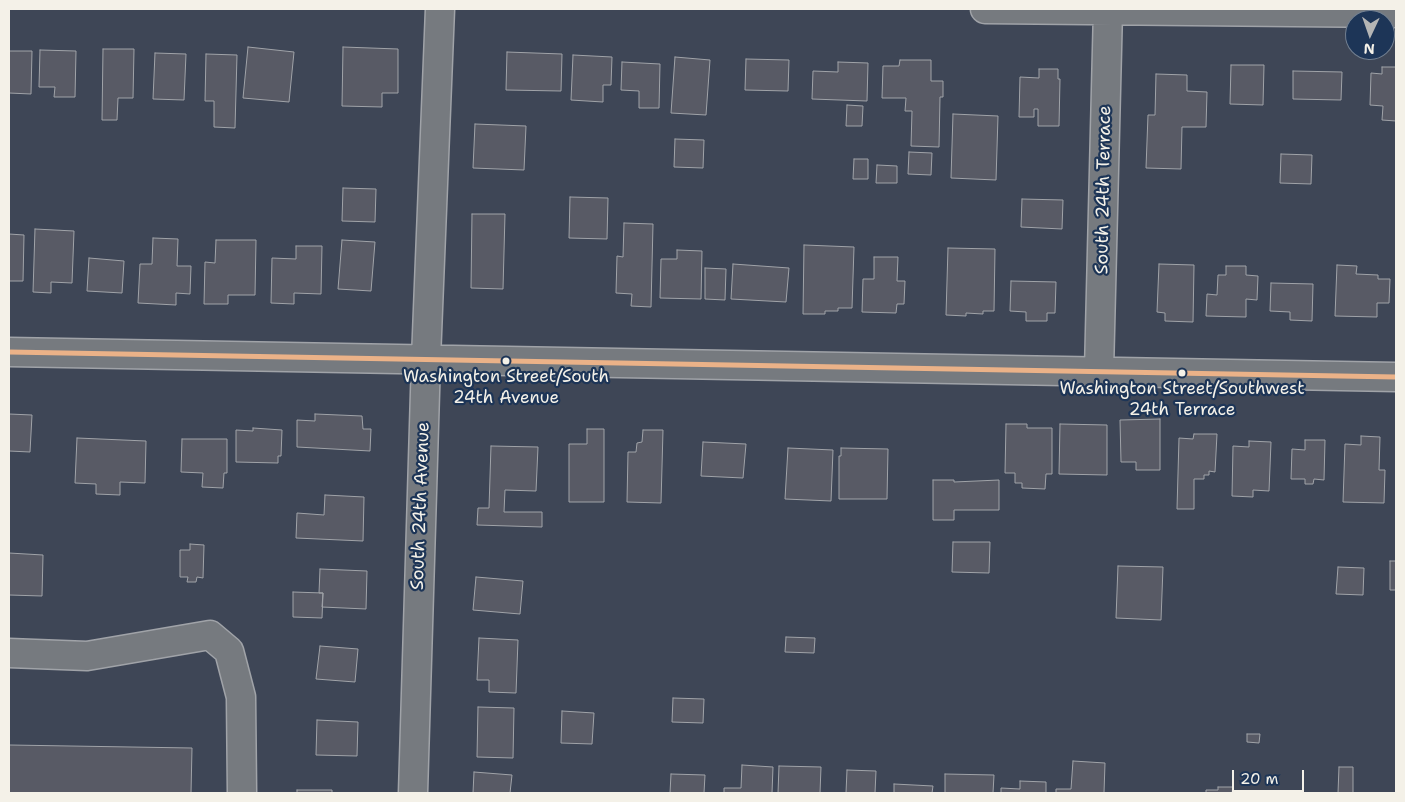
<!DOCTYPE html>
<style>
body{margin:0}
#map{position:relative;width:1405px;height:802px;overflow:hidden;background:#3e4656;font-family:"Shantell Sans",sans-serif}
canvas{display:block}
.frame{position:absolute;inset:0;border:10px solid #f4f1e8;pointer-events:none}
.north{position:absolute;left:1345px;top:10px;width:50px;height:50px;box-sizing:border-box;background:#1d3557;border:1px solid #738091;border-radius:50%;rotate:183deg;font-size:14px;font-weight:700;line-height:20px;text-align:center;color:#f4f1e8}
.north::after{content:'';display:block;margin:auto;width:18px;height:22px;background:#b4b5b5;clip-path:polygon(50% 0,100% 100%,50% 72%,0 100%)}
.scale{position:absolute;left:1232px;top:770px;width:72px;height:22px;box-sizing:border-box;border:2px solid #f4f1e8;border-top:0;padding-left:6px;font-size:15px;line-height:18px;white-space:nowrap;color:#f4f1e8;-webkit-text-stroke:4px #1d3557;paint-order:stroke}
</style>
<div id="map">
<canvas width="1405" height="802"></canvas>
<div class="frame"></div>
<div class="north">N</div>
<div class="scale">20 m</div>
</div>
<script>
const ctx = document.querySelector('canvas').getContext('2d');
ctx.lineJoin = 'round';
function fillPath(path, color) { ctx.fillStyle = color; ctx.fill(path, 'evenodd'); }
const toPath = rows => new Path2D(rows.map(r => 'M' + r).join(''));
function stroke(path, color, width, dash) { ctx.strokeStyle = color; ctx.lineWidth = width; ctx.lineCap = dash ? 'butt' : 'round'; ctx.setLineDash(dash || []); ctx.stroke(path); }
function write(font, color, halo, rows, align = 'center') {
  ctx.font = font + ' "Shantell Sans",sans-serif'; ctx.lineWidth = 4.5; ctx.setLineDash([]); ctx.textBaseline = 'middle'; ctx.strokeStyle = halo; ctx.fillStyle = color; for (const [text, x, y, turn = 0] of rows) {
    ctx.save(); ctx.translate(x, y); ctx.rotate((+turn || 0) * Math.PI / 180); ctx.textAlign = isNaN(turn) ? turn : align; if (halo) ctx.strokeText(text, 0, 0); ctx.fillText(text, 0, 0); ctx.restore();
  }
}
const building = toPath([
 [248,47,294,52,289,102,243,98,248,47],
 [343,47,398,49,398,93,382,93,382,107,342,106,343,47],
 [103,49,134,49,133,98,118,98,117,120,102,120,103,49],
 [40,50,76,51,75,97,54,97,55,87,39,87,40,50],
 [9,51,32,51,31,94,9,93,9,51],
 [507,52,562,54,561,91,506,90,507,52],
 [155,53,186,54,184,100,153,99,155,53],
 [206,54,237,55,235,128,214,127,214,101,205,101,206,54],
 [573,55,612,57,611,85,603,85,603,102,571,100,573,55],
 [675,57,710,60,706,115,671,113,675,57],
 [746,59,789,60,788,91,745,90,746,59],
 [900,60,931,60,931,81,943,81,943,97,940,97,939,147,911,146,912,111,905,111,906,98,882,98,883,66,899,66,900,60],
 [622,62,660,64,659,108,639,108,639,91,621,90,622,62],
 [838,62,868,63,867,101,812,99,813,71,838,72,838,62],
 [1231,65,1264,65,1263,105,1230,104,1231,65],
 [1382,67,1396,67,1396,121,1382,120,1383,106,1370,105,1371,73,1382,74,1382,67],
 [1039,69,1058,69,1058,79,1060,79,1059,126,1038,126,1038,109,1034,109,1034,117,1019,117,1020,77,1039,78,1039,69],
 [1293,71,1342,72,1341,100,1293,99,1293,71],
 [1156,74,1187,75,1187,91,1207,92,1206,127,1182,127,1181,169,1146,168,1148,115,1155,115,1156,74],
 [847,105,863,106,862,126,846,126,847,105],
 [953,114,998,116,996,180,951,178,953,114],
 [475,124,526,126,524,170,473,168,475,124],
 [675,139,704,140,703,168,674,167,675,139],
 [909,152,932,153,931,175,908,174,909,152],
 [1281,154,1312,155,1311,184,1280,183,1281,154],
 [854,159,868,159,868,179,853,179,854,159],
 [877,165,897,166,897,183,876,183,877,165],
 [343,188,376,189,375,222,342,221,343,188],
 [570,197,608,198,607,239,569,238,570,197],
 [1022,199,1063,200,1062,229,1021,227,1022,199],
 [472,214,505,214,503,289,471,288,472,214],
 [624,223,653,224,651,307,631,306,632,294,616,293,617,256,623,257,624,223],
 [35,229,74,231,72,283,51,282,51,293,33,292,35,229],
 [9,234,24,235,23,281,9,281,9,234],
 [153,238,178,239,177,266,191,266,190,294,176,293,176,305,138,303,140,264,152,264,153,238],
 [216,240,256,240,255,295,228,295,228,304,204,304,205,262,215,263,216,240],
 [342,240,375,242,371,291,338,289,342,240],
 [804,245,854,247,852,308,838,308,838,311,825,311,825,314,803,314,804,245],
 [296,246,322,246,321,294,294,293,294,304,271,303,272,258,296,259,296,246],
 [948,248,995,249,994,311,983,311,983,314,966,313,966,316,946,315,948,248],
 [677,250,702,251,701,299,660,298,661,259,677,259,677,250],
 [874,257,898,257,897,281,905,281,904,304,897,304,896,313,862,312,863,279,874,279,874,257],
 [89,258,124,261,122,293,87,291,89,258],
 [733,264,789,268,786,302,731,299,733,264],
 [1159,264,1194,265,1193,322,1165,321,1165,313,1157,312,1159,264],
 [1337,265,1357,266,1356,274,1378,275,1378,279,1390,279,1389,303,1377,303,1377,317,1335,316,1337,265],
 [1226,266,1246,266,1246,275,1258,276,1257,300,1246,299,1246,317,1206,316,1207,294,1217,295,1218,275,1226,275,1226,266],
 [705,268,726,269,725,300,705,299,705,268],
 [1011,281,1056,282,1055,313,1047,313,1047,321,1026,321,1026,312,1010,311,1011,281],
 [1271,283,1313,284,1312,321,1290,320,1290,312,1270,311,1271,283],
 [9,414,32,415,30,452,9,451,9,414],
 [315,414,362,416,363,429,371,429,370,451,297,447,297,420,315,421,315,414],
 [1160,419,1160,470,1136,470,1136,462,1121,462,1120,420,1160,419],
 [1006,424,1027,424,1027,428,1052,428,1052,474,1046,474,1045,489,1022,488,1022,483,1015,483,1015,473,1005,473,1006,424],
 [1060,424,1107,425,1107,475,1059,474,1060,424],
 [253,428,282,430,281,456,278,456,278,463,236,462,236,430,253,431,253,428],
 [587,429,604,429,604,502,569,502,569,444,587,444,587,429],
 [643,430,663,430,661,503,627,502,628,452,636,452,637,443,642,442,643,430],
 [1194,434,1217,434,1215,472,1209,471,1209,475,1204,475,1204,479,1194,479,1194,509,1177,509,1179,438,1193,439,1194,434],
 [1361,436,1380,437,1379,470,1385,470,1384,503,1343,502,1345,444,1361,445,1361,436],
 [77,438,146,441,145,483,120,482,120,495,96,494,96,484,75,483,77,438],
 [182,439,227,439,227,473,224,473,223,488,202,487,203,473,181,472,182,439],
 [1305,440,1325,440,1324,480,1314,479,1313,484,1305,484,1305,479,1291,479,1292,449,1305,450,1305,440],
 [1249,441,1271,442,1269,491,1253,490,1253,497,1232,496,1233,446,1249,447,1249,441],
 [703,442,746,444,743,478,701,476,703,442],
 [491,446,538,447,536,491,505,490,504,512,542,512,542,527,477,525,478,508,489,508,491,446],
 [788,448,833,450,831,501,785,499,788,448],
 [841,448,888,449,887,499,839,499,839,456,841,456,841,448],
 [933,480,954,480,954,482,999,480,999,510,954,510,954,520,933,520,933,480],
 [325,495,364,497,363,541,296,538,297,513,324,515,325,495],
 [953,542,990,542,989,573,952,572,953,542],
 [190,544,204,545,203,578,197,577,196,582,187,582,188,577,180,577,180,550,190,550,190,544],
 [9,553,43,555,42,596,9,595,9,553],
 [1390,561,1396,561,1396,590,1390,590,1390,561],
 [1118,566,1163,567,1161,620,1116,618,1118,566],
 [1338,567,1364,568,1363,595,1336,594,1338,567],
 [320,569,367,571,366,609,322,607,323,593,319,593,320,569],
 [476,577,523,581,520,614,473,610,476,577],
 [293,592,323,593,322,618,293,617,293,592],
 [786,637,815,638,814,653,785,652,786,637],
 [479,638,518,640,516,693,489,692,489,680,477,680,479,638],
 [320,646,358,649,355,682,316,679,320,646],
 [673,698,704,699,703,723,672,722,673,698],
 [478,707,514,708,513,758,477,757,478,707],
 [562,711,594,713,592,744,561,743,562,711],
 [317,720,358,722,357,756,316,755,317,720],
 [1247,734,1260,734,1259,743,1247,742,1247,734],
 [9,745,192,748,191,793,9,793,9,745],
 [1073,761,1105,763,1104,793,1056,793,1056,789,1071,789,1073,761],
 [742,765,773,767,772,793,724,793,724,788,741,788,742,765],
 [779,766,821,767,820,793,778,793,779,766],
 [1339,767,1353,767,1353,793,1338,793,1339,767],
 [847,770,876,771,875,793,846,793,847,770],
 [474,772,512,775,510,793,473,793,474,772],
 [671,774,705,775,704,793,670,793,671,774],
 [945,774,994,775,993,793,945,793,945,774],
 [1020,781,1046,782,1046,793,1001,793,1001,788,1020,789,1020,781],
 [894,784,933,786,932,793,894,793,894,784],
 [1218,787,1233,787,1232,793,1206,793,1206,790,1218,790,1218,787],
 [297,790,332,790,332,793,297,793,297,790]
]);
fillPath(building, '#585a65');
stroke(building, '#a0a3a8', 1);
const minor = toPath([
 [985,9,1396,13],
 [9,352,1396,377],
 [1099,371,1108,9],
 [9,653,87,656,210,635,229,651,241,697,242,793],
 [413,793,426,359,440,9]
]);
stroke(minor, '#a0a3a8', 31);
stroke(minor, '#767a7f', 28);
stroke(toPath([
 [9,352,1396,377]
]), '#ebb288', 5);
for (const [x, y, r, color] of [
 [506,361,4.5,"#f4f1e8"],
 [1182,373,4.5,"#f4f1e8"]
]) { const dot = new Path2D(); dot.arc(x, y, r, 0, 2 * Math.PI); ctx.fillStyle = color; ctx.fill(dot); stroke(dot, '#1d3557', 2); }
write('17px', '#f4f1e8', '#1d3557', [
 ["Washington Street/South",506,378],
 ["24th Avenue",506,399],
 ["Washington Street/Southwest",1182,390],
 ["24th Terrace",1182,411]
]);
write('18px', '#f4f1e8', '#1d3557', [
 ["South 24th Terrace",1104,190,-89],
 ["South 24th Avenue",421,506,-88]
]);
</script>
